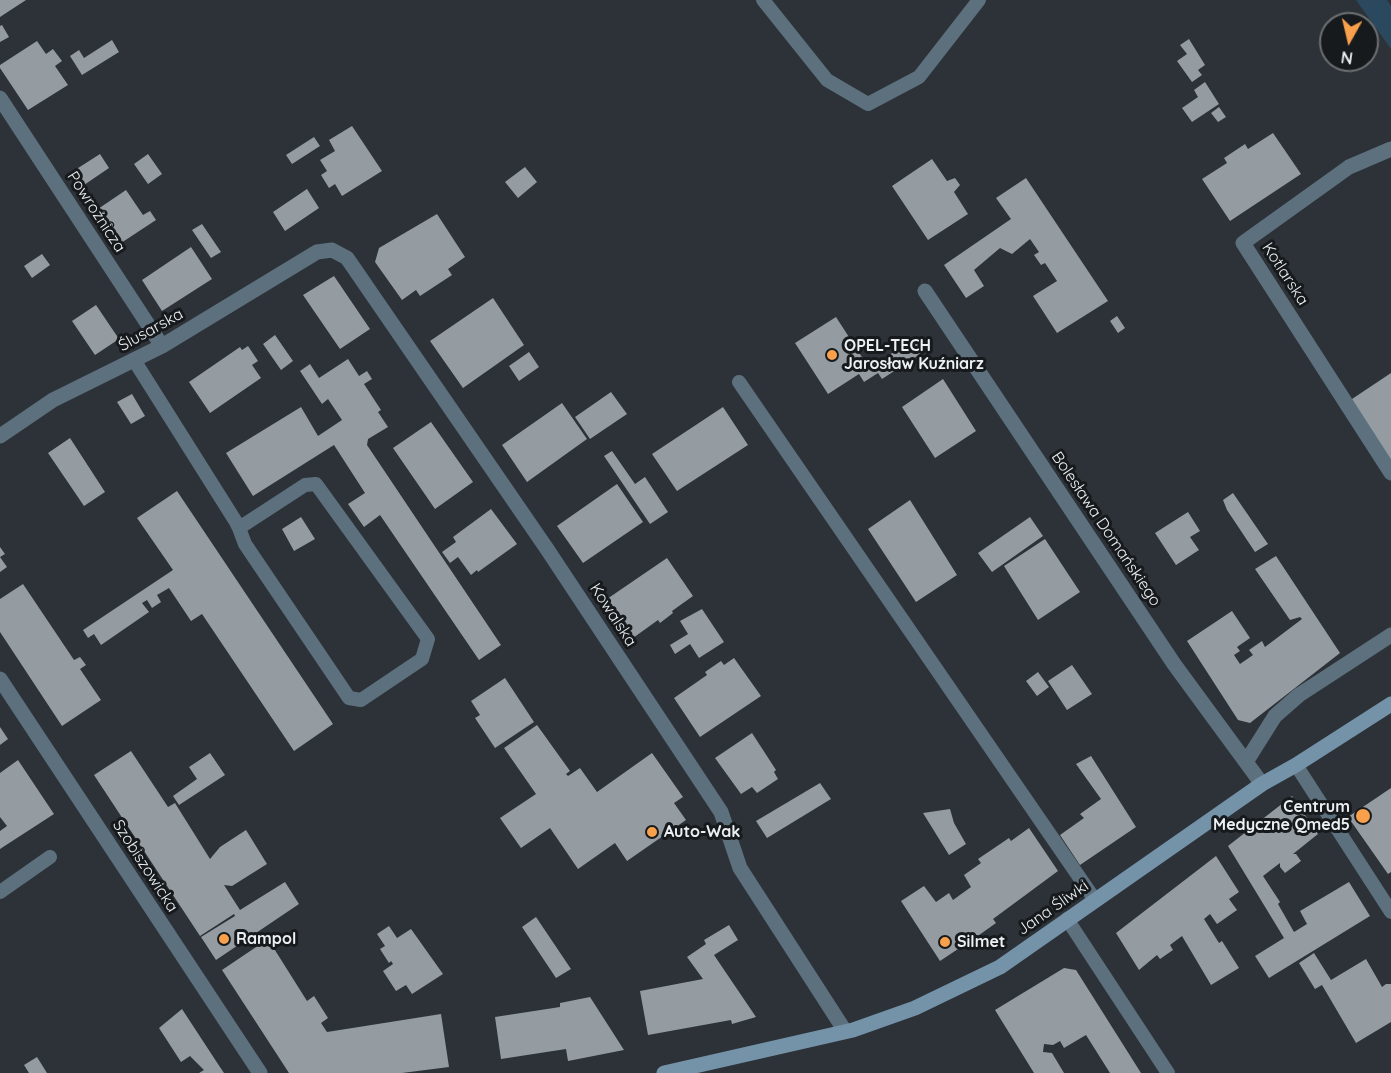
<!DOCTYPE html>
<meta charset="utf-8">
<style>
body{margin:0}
#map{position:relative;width:1391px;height:1073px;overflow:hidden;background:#2c3237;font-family:Quicksand,sans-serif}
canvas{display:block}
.north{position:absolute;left:1319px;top:12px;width:60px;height:60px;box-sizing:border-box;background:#171a1c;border:2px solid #6c7072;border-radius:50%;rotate:188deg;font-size:16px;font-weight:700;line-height:24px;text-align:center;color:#ecf0f3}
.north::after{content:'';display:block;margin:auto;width:21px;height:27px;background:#f9a04c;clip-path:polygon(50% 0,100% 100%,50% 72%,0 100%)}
</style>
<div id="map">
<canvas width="1391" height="1073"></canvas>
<div class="north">N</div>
</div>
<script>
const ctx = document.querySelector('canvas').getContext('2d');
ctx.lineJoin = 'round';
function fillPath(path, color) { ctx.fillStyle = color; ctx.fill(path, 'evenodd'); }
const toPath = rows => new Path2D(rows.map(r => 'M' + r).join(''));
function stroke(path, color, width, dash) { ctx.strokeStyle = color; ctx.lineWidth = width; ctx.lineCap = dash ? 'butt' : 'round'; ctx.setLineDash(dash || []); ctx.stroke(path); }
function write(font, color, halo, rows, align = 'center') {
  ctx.font = font + ' Quicksand,sans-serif'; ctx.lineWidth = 6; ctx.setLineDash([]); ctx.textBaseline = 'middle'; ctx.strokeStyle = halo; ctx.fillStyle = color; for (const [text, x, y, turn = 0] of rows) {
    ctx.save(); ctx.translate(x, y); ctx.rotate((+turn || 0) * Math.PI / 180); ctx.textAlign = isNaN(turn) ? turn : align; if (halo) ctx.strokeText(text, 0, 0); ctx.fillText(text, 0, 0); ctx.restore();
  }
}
fillPath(toPath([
 [1356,0,1387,0,1391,6,1391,49]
]), '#2b495e');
fillPath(toPath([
 [0,0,26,0,0,17],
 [2,25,9,37,0,42,0,26],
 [1189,39,1205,65,1198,70,1202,75,1192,82,1177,61,1187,54,1180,45],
 [112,40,119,52,82,75,70,56,79,50,84,58],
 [37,41,46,54,53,49,62,61,55,66,68,85,28,110,0,68,0,65],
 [1205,82,1219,104,1192,122,1182,108,1198,97,1194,90],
 [1219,107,1226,117,1218,122,1211,113],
 [352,126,382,171,342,196,335,184,329,188,321,175,327,171,320,160,335,151,329,140],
 [1273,133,1301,174,1230,221,1202,179,1227,163,1224,158,1245,144,1248,149],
 [314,137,320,146,292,164,286,155],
 [100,154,109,168,84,185,75,170],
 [148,154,162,174,148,184,134,164],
 [932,159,947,181,955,178,960,185,954,192,968,214,928,240,892,186],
 [525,167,537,182,518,198,505,182],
 [1026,178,1108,301,1057,333,1033,296,1057,281,1045,263,1041,265,1034,255,1039,252,1030,239,1012,254,1000,248,974,270,984,286,966,298,944,265,1011,219,996,198],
 [307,189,319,208,285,231,273,212],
 [126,190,143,215,150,211,156,220,118,245,95,211],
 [437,214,465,257,448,269,452,275,420,296,416,290,402,300,375,262,379,248],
 [202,224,221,252,211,258,192,230],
 [191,247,212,279,162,311,142,280],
 [42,254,50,265,32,278,24,266],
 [334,276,370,329,340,349,303,295],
 [493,298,524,345,463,388,430,341],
 [96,305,119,339,95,355,72,321],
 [1117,316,1125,328,1118,333,1110,321],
 [836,317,869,368,917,337,925,351,882,379,878,373,864,382,859,374,828,394,795,343],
 [275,335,293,361,281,370,263,344],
 [248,346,258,361,252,365,261,378,210,413,189,382,240,347,242,350],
 [529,352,539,367,519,381,509,366],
 [348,359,359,376,367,371,372,379,364,384,381,410,378,412,388,427,368,439,367,445,501,645,479,660,380,515,364,527,348,504,365,493,334,445,253,496,226,453,301,407,318,436,342,420,328,399,322,404,300,371,310,364,319,378],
 [1391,373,1391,464,1349,401],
 [943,379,976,431,935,458,902,407],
 [611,392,627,414,590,439,575,417],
 [132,394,145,416,131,424,117,402],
 [562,403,587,439,527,482,502,445],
 [723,407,748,445,677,491,652,454],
 [431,422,473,482,435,509,393,448],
 [70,438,105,492,84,506,48,453],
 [612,451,635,484,645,477,668,512,650,524,604,456],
 [617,484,643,522,583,563,557,526],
 [177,491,333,724,294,751,202,614,191,621,169,588,157,595,161,602,152,608,147,600,142,603,149,612,101,645,94,634,88,638,83,630,173,570,137,518],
 [1233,493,1268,544,1255,552,1227,510,1223,500],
 [910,500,957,575,916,602,868,529],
 [491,509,517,544,478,572,477,570,471,575,458,557,450,563,442,552,456,542,453,537],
 [1188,512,1200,531,1190,537,1199,550,1176,565,1155,533],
 [301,517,315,539,294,551,282,529],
 [1030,517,1043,536,992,572,978,553],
 [1045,539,1080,592,1038,620,1004,566],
 [0,547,5,554,0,557,7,567,0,572],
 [1276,556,1340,653,1250,723,1238,720,1187,641,1232,611,1250,638,1237,647,1240,651,1234,655,1240,664,1253,655,1249,650,1262,641,1265,647,1302,619,1300,617,1290,620,1255,569],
 [667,558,693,596,672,611,673,613,660,623,658,620,633,638,607,599],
 [23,584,74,660,80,657,86,665,80,669,101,700,62,726,0,632,0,599],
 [702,609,724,642,699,658,690,644,675,654,670,645,688,634,680,621],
 [734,658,761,696,700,737,674,698,707,675,705,672,721,661,724,665],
 [1072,665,1092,694,1067,710,1048,681],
 [1038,672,1049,687,1037,696,1026,681],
 [505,678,534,722,495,748,475,718,480,715,471,701],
 [537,725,570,771,566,774,568,776,580,768,597,792,652,753,683,797,674,803,686,820,627,861,615,843,578,869,550,828,521,848,500,818,536,794,504,748],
 [0,727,8,739,0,745],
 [752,733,776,770,774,772,778,779,757,793,752,787,741,794,715,758],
 [131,751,168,807,175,803,210,859,220,847,246,830,267,864,232,886,224,885,240,910,285,882,299,904,216,960,201,937,235,916,234,914,200,936,94,775],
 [210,753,225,775,179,805,173,796,197,779,189,767],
 [1091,756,1136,827,1080,865,1060,835,1084,818,1080,814,1101,799,1076,764],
 [18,760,54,814,0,849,0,831,7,826,0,817,0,773],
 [820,783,831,799,767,838,756,821],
 [1391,788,1391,872,1388,874,1348,817],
 [1292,796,1318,834,1293,854,1296,854,1301,861,1285,873,1280,867,1280,863,1263,876,1280,902,1278,904,1294,932,1307,924,1300,911,1349,882,1370,916,1269,978,1255,956,1284,938,1228,846],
 [950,809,954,823,966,844,949,855,923,813],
 [1029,828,1058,871,993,919,996,923,975,938,977,940,970,946,963,950,961,947,940,961,901,901,924,886,936,902,949,893,953,900,971,887,964,875,981,863,978,859,1009,838,1011,841],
 [1216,856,1239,892,1229,899,1237,910,1217,924,1210,914,1204,919,1219,943,1222,941,1239,968,1211,985,1182,936,1170,945,1173,950,1160,959,1157,955,1139,970,1116,933],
 [536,917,571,969,556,978,522,927],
 [729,925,738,940,714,955,756,1017,732,1024,731,1020,648,1035,640,991,703,979,687,957,706,944,704,940],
 [389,926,397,938,411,929,443,974,412,994,406,985,396,991,383,971,393,964,391,961,389,963,380,949,385,946,377,934],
 [268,939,307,1001,314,996,328,1018,321,1023,327,1032,441,1014,449,1067,402,1073,289,1073,222,970],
 [1314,953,1331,980,1366,959,1382,987,1386,984,1391,984,1391,1022,1356,1043,1322,985,1315,989,1299,963],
 [1064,968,1076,970,1141,1073,1110,1073,1086,1035,1064,1048,1060,1041,1053,1045,1044,1044,1043,1052,1052,1053,1064,1073,1034,1073,995,1010],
 [590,997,624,1050,568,1061,566,1049,501,1059,495,1017,560,1007,560,1003],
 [182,1009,216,1061,224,1073,199,1073,204,1070,190,1056,181,1062,159,1028],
 [37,1057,47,1073,29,1073,24,1065]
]), '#949ca2');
stroke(toPath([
 [763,0,827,80,868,104,919,77,979,0],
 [134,360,236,522,239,528,245,544,349,698,361,700,422,659,428,639,316,484,305,485,239,528],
 [739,382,1095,900],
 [1296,765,1391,912],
 [0,892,50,857],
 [1067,919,1168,1073]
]), '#5d707e', 14);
stroke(toPath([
 [0,98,162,346],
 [1391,149,1349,167,1243,243,1391,473],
 [925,291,1174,664,1262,784],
 [0,436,53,400,162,346,317,252,332,250,347,258,547,549,721,812,740,868,845,1031],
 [0,679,260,1073],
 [1246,762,1275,716,1299,695,1391,635]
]), '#5d707e', 15);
stroke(toPath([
 [664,1073,853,1030,915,1008,1000,967,1262,784,1296,765,1391,704]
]), '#7493a9', 15);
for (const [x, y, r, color] of [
 [832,355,6,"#f9a04c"],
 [1363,816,8,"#f9a04c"],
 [652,832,6,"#f9a04c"],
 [224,939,6,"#f9a04c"],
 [945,942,6,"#f9a04c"]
]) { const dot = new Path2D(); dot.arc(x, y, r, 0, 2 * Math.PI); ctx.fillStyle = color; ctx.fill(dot); stroke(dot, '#171a1c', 2); }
write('16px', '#ecf0f3', '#171a1c', [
 ["Powroźnicza",96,212,57],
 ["Kotlarska",1285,274,57],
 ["Ślusarska",151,330,-29],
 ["Bolesława Domańskiego",1106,529,56],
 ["Kowalska",613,615,57],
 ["Szobiszowicka",145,866,57],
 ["Jana Śliwki",1053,908,-35]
]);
write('bold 16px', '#ecf0f3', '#171a1c', [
 ["OPEL-TECH",844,346],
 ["Jarosław Kuźniarz",844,364],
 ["Centrum",1350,807,"right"],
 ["Medyczne Qmed5",1350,825,"right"],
 ["Auto-Wak",664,832],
 ["Rampol",236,939],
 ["Silmet",957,942]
], 'left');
</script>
